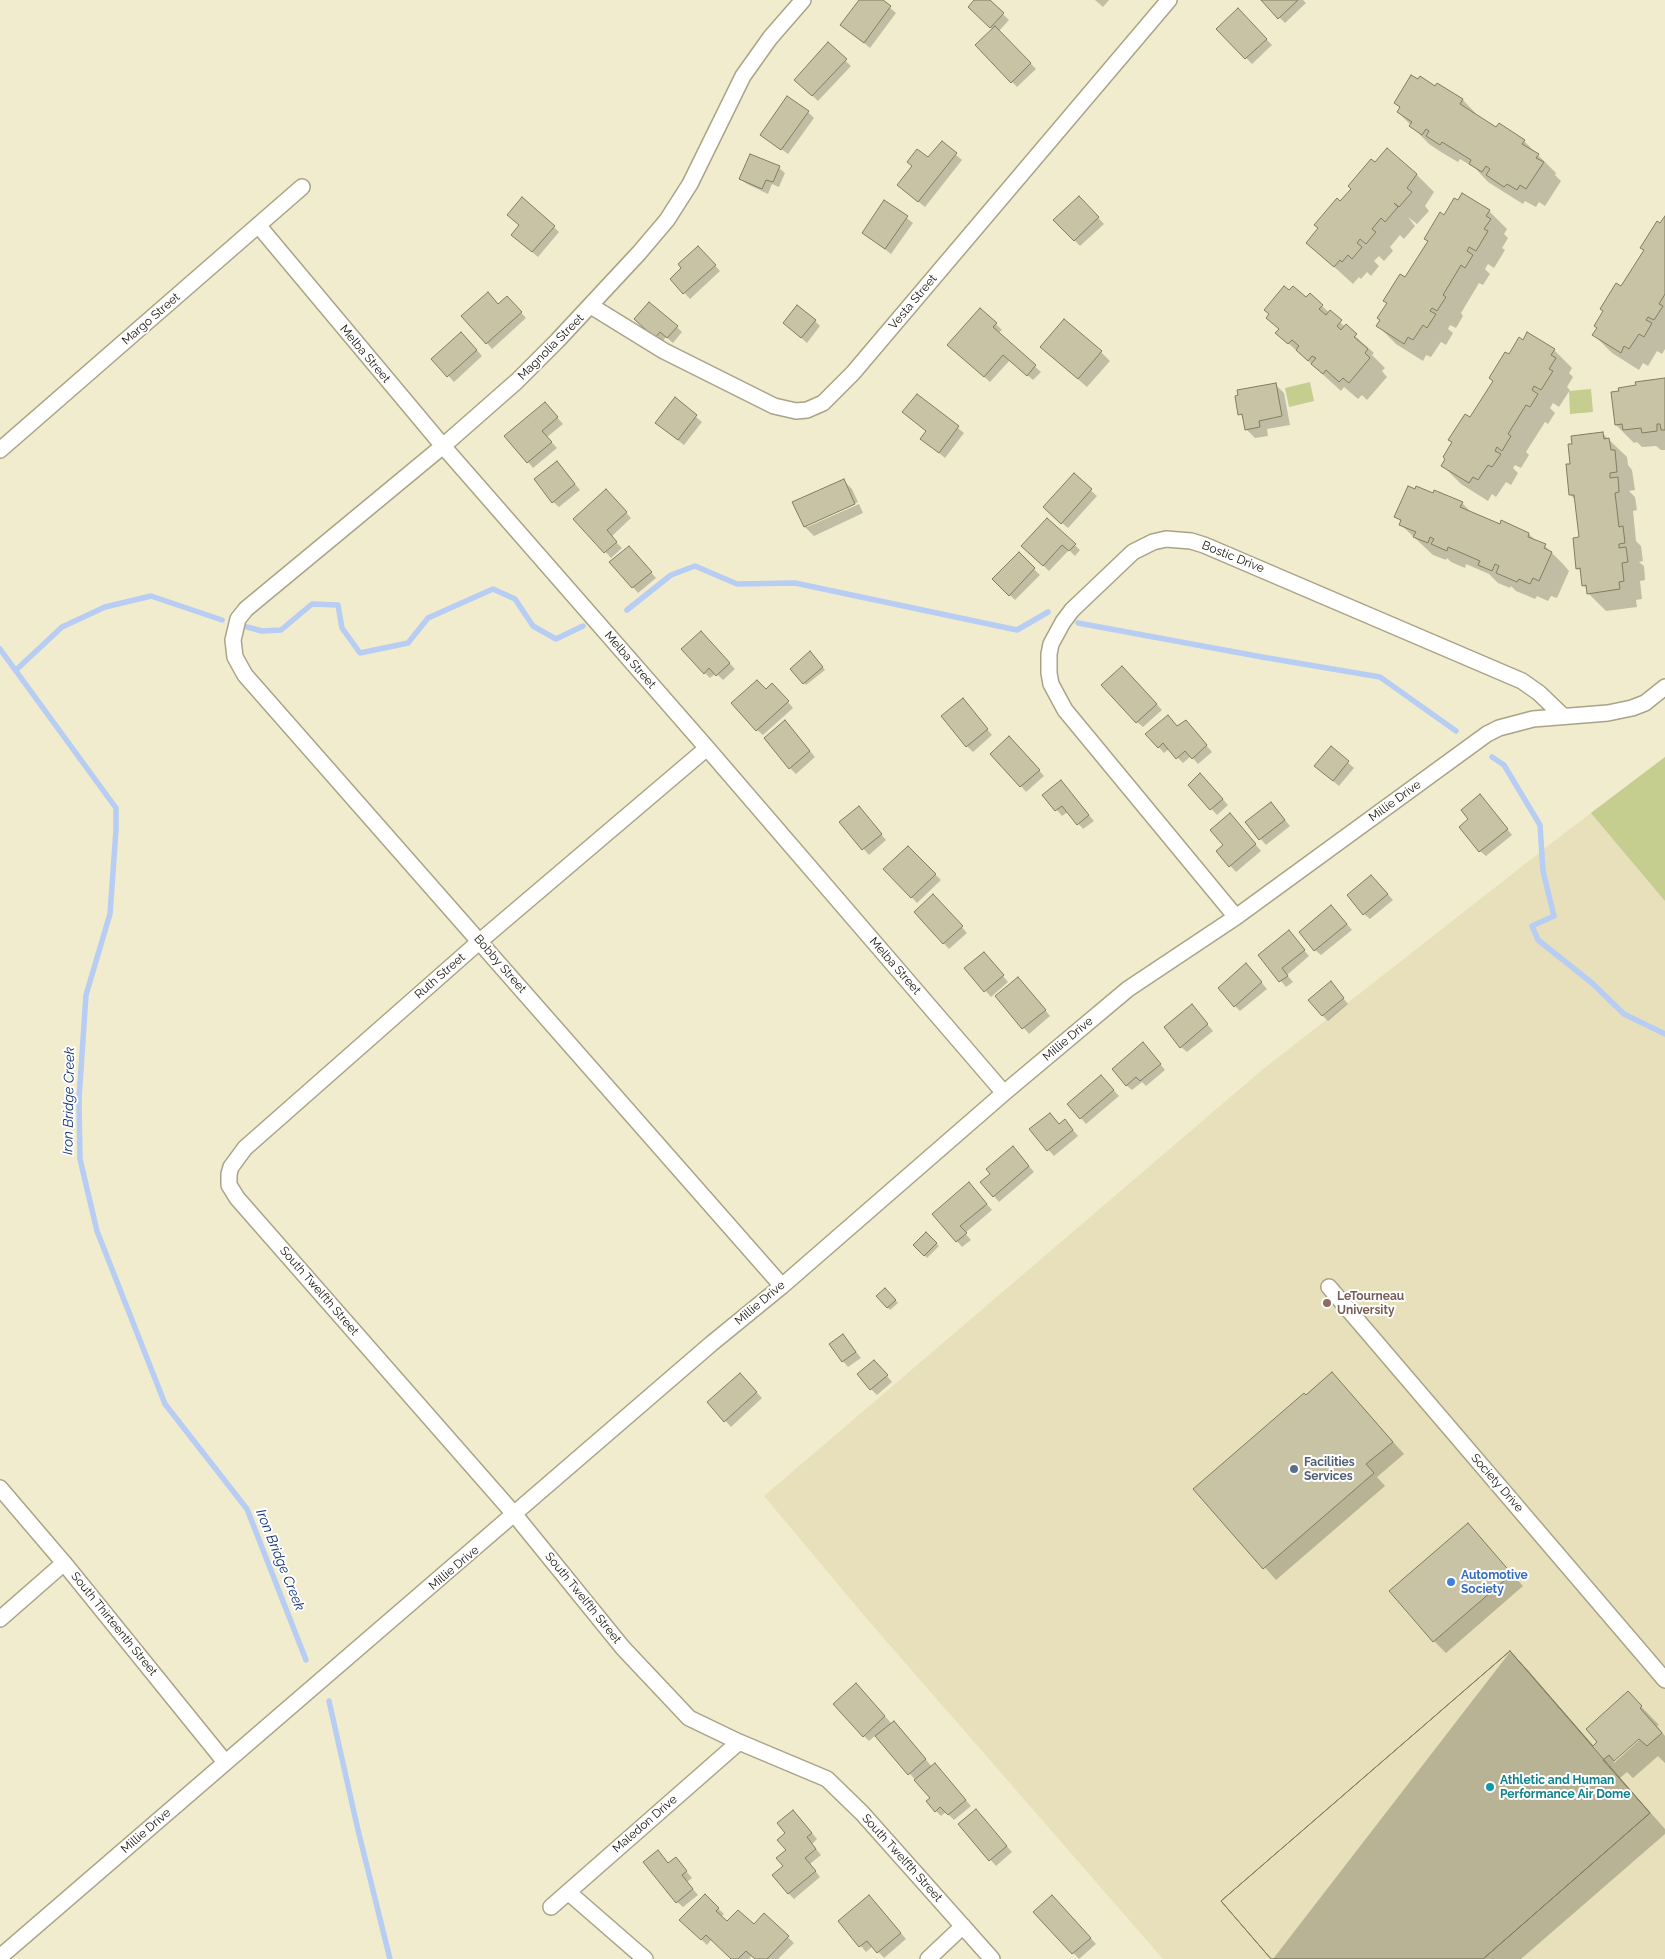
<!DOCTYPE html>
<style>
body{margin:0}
canvas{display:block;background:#f1eccd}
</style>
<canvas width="1665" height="1959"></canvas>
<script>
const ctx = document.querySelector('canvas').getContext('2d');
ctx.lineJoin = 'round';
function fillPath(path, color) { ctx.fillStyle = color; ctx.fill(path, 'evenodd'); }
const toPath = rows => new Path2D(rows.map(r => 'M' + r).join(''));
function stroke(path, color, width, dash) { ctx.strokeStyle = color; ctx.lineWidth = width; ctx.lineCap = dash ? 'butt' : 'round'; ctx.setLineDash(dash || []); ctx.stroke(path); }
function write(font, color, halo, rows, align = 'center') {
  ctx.font = font + ' Raleway,sans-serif'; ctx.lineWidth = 4; ctx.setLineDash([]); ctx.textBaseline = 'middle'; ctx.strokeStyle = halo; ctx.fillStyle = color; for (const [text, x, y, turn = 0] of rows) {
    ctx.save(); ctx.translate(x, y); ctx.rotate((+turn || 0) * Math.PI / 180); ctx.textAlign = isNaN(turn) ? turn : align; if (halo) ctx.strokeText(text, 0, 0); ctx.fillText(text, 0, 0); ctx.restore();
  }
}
fillPath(toPath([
 [1665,757,1665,1959,1163,1959,867,1619,764,1496,1262,1070,1562,835]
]), '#e7e0ba');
fillPath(toPath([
 [1310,382,1314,401,1289,407,1285,388],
 [1591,389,1593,412,1570,414,1569,391],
 [1665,757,1665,901,1591,813]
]), '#c5cd8f');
fillPath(toPath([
 [860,0,881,0,896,13,870,48,842,25],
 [976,0,988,0,1009,20,999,31,1036,69,1017,87,977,46,993,30,969,7],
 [1095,0,1109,0,1103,7],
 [1262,0,1303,0,1306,3,1285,23],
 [1238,10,1272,45,1252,64,1218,29],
 [828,44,851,66,818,101,801,85],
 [1437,84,1463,100,1481,119,1497,129,1524,141,1556,173,1555,175,1561,181,1545,206,1539,202,1536,207,1525,201,1523,204,1488,182,1475,168,1460,159,1458,162,1441,152,1429,144,1398,112,1401,108,1395,103,1435,87],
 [808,112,814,118,788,154,761,134],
 [942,143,962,160,925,207,905,191],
 [751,155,779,168,785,173,779,187,772,184,768,194,747,184,741,179],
 [1416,174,1434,192,1425,206,1429,211,1417,224,1408,217,1415,226,1404,239,1400,235,1390,247,1393,251,1384,261,1379,256,1374,261,1379,266,1371,276,1367,272,1361,279,1359,277,1353,284,1308,243,1340,203],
 [1079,198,1104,224,1080,246,1055,220],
 [885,201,913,223,891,254,863,232],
 [1489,211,1507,229,1504,234,1508,238,1502,248,1505,250,1494,268,1488,264,1485,269,1490,274,1483,285,1479,283,1461,313,1463,316,1456,328,1450,325,1448,329,1453,333,1446,345,1441,342,1431,357,1426,355,1423,361,1396,344,1378,326,1444,216],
 [1665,218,1665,349,1662,354,1657,351,1648,366,1643,363,1639,370,1612,353,1594,335,1598,329,1595,326],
 [520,226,554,227,559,232,538,257,518,240],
 [704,253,720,271,690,299,671,279],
 [1289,292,1322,306,1374,353,1372,355,1385,368,1382,371,1387,377,1367,400,1362,395,1358,399,1344,387,1341,391,1277,333,1280,330,1268,318],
 [512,303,526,318,492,349,487,343,498,305],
 [815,321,820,326,807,343,784,323],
 [996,324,1002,330,998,333,1041,372,1033,380,1010,360,990,382,955,351],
 [641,325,677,327,682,332,673,343,666,337,662,342],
 [467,339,482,356,454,382,433,359],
 [1554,350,1572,368,1569,373,1573,377,1567,387,1570,390,1559,407,1553,403,1550,408,1555,413,1548,424,1545,422,1526,452,1529,455,1521,468,1515,465,1513,468,1518,473,1511,485,1506,482,1496,497,1492,494,1488,501,1461,484,1443,466,1453,443,1450,440,1471,419,1509,356],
 [1101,352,1110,361,1087,387,1051,356],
 [1665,379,1665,450,1661,450,1656,446,1642,447,1637,442,1634,443,1616,425],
 [1275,384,1284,393,1290,425,1267,429,1268,436,1255,438,1246,429,1244,418,1240,414],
 [917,395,964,433,945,458,928,444,927,431],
 [675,399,702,422,684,445,662,428],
 [550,409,563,424,547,437,557,448,533,468,528,462],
 [1602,433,1627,457,1628,465,1632,470,1635,490,1629,491,1635,497,1637,510,1633,511,1636,541,1641,546,1643,561,1639,562,1644,566,1645,580,1640,581,1642,599,1636,600,1637,607,1606,611,1588,593,1587,589,1583,585,1582,572,1577,568,1580,538,1575,500,1571,495,1571,465],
 [562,468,580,490,559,507,553,502],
 [1074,475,1097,496,1068,528,1050,513],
 [843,480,852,489,858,502,807,525,807,527,859,504,863,513,814,536,805,527,794,502],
 [612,497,631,518,611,537,622,548,611,558,575,519],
 [1462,503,1473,514,1500,526,1529,534,1537,542,1545,546,1563,564,1569,571,1557,598,1551,596,1548,601,1537,596,1535,599,1516,591,1511,586,1510,588,1498,583,1489,574,1466,564,1465,568,1451,562,1447,558,1446,560,1433,555,1400,524,1401,522,1396,516],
 [1047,519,1080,550,1075,556,1069,550,1049,571,1028,551],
 [634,553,656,578,638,593,611,562],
 [1019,554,1040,575,1015,600,994,579],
 [706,638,735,669,723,680,716,673,710,678,705,673],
 [810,653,825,670,806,685,792,669],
 [1128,673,1162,710,1143,727,1137,722],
 [778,690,793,708,763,735,757,730,766,691],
 [968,706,992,735,973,752,967,746],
 [790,727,815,757,796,774,790,768],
 [1191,727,1212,752,1198,764,1191,756,1183,763,1169,749,1164,753,1147,734],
 [1015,743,1044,776,1026,792,1021,786],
 [1331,748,1354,768,1339,786,1322,772],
 [1206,780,1228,805,1217,815,1189,785],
 [1066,787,1094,821,1083,829,1068,812,1062,816,1044,795],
 [1485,802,1512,835,1486,856,1480,851,1470,819],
 [1276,809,1290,826,1266,845,1246,822],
 [864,814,886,840,869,855,841,823],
 [1235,820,1261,851,1236,872,1217,851,1225,845],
 [908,848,941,880,917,903,885,869],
 [1377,882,1393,900,1370,919,1364,914],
 [939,901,967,933,949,949,915,912],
 [1337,912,1352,930,1321,955,1315,950],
 [1294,938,1309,956,1287,975,1293,982,1286,987,1260,956],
 [989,959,1008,982,991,997,966,968],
 [1252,971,1267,989,1240,1011,1235,1006],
 [1024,984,1050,1016,1029,1034,997,996],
 [1336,989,1348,1004,1328,1021,1322,1015],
 [1197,1012,1213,1031,1187,1052,1181,1047],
 [1149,1050,1165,1070,1146,1086,1142,1082,1132,1090,1126,1085],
 [1101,1076,1119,1096,1086,1124,1081,1118],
 [1060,1125,1070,1126,1078,1136,1054,1156,1031,1130],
 [1018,1153,1034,1172,999,1202,994,1196],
 [975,1190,992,1210,965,1233,971,1240,962,1247,934,1214],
 [926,1234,939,1246,927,1258,915,1245],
 [885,1289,898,1303,890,1310,877,1296],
 [843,1335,861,1358,848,1367,843,1361],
 [880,1367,892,1382,877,1395,871,1389],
 [1332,1373,1404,1454,1377,1477,1385,1486,1276,1580,1195,1489],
 [745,1380,762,1398,731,1427,709,1402],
 [1468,1525,1523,1586,1446,1653,1434,1641],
 [1510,1652,1528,1670,1594,1747,1628,1693,1659,1725,1657,1726,1665,1736,1665,1763,1658,1756,1633,1778,1627,1772,1620,1778,1665,1829,1665,1834,1521,1959,1273,1959],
 [1643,1734,1645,1735,1614,1763,1614,1760],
 [861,1690,892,1724,900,1728,932,1767,940,1770,971,1806,954,1820,946,1812,941,1816,936,1811,931,1798,876,1735,869,1741,864,1736],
 [981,1816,1012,1852,996,1866,959,1824],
 [799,1817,817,1839,812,1844,821,1855,810,1864,820,1877,794,1899,788,1893,785,1866,788,1851,787,1833],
 [681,1865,692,1878,687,1882,698,1895,683,1907,677,1902],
 [705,1896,724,1914,721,1917,727,1923,754,1926,764,1914,794,1943,778,1959,756,1959,752,1955,749,1959,733,1959,712,1939,707,1945,681,1920],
 [875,1902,906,1939,884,1958,873,1946,866,1952,840,1921],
 [1058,1902,1096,1944,1079,1959,1035,1912]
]), '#0003');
stroke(toPath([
 [627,610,671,575,695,566,737,584,795,583,1017,630,1048,612],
 [1078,623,1262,657,1380,677,1456,731],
 [247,627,262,631,281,630,312,604,338,605,342,628,360,653,408,643,428,618,493,589,515,599,533,626,556,639,583,626],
 [0,649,116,808,116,830,110,914,86,995,79,1099,80,1159,97,1231,165,1404,247,1509,306,1660],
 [16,670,62,627,105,607,151,596,222,620],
 [1492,757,1504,765,1540,825,1543,871,1554,916,1532,926,1538,940,1592,983,1624,1014,1665,1034],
 [329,1701,358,1830,390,1959]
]), '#b8cdf4', 5.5);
const building = toPath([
 [859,0,883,0,891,6,864,43,840,25,859,0],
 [974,0,990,0,1004,13,990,28,968,7,974,0],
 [1261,0,1298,0,1278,19,1261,0],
 [1238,8,1267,39,1245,59,1216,29,1238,8],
 [995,26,1031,63,1011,83,975,45,995,26],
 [828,42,847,59,812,96,794,80,828,42],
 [1411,75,1418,79,1420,76,1435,86,1437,83,1463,99,1460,104,1496,127,1499,123,1525,140,1522,144,1539,154,1536,158,1544,162,1526,189,1520,185,1517,190,1507,184,1504,187,1486,175,1490,169,1486,166,1482,172,1469,164,1471,160,1442,142,1440,145,1426,136,1429,131,1426,129,1422,135,1409,126,1412,122,1397,112,1400,107,1394,103,1411,75],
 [787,96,809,111,781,150,760,135,787,96],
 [942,141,957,153,918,202,897,185,912,166,907,162,917,149,928,157,942,141],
 [1387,148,1417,174,1407,188,1412,192,1399,207,1394,203,1398,207,1385,222,1381,218,1372,229,1376,232,1366,244,1360,239,1357,243,1362,247,1352,259,1348,255,1342,262,1340,260,1334,267,1306,243,1318,228,1314,225,1337,198,1340,201,1351,189,1348,186,1371,159,1375,162,1387,148],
 [750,154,780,166,773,182,766,180,762,189,739,179,750,154],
 [1462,193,1490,210,1486,216,1491,219,1484,229,1488,231,1476,251,1469,247,1467,251,1473,255,1465,268,1461,265,1443,295,1446,297,1437,311,1432,308,1430,311,1436,314,1427,328,1423,325,1413,340,1408,337,1404,344,1376,326,1380,320,1377,318,1387,303,1383,301,1400,274,1405,277,1428,241,1424,239,1440,212,1444,215,1454,198,1458,200,1462,193],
 [1079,196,1099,217,1074,241,1053,220,1079,196],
 [522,197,555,226,532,252,511,235,519,225,507,215,522,197],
 [884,200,908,216,885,249,862,233,884,200],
 [1665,216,1665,294,1659,304,1663,306,1654,320,1648,317,1646,320,1652,323,1644,337,1639,334,1629,349,1624,346,1621,353,1592,335,1597,328,1594,326,1603,311,1600,309,1616,283,1621,286,1644,250,1640,248,1657,221,1660,223,1665,216],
 [698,246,716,265,683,294,670,279,681,268,678,264,698,246],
 [1284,286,1289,290,1293,286,1306,297,1310,293,1323,305,1319,309,1326,315,1330,310,1342,320,1337,326,1341,330,1346,324,1357,334,1354,337,1368,349,1365,353,1370,358,1349,383,1343,378,1339,382,1326,370,1323,374,1311,364,1316,358,1312,356,1308,361,1296,350,1299,346,1292,340,1288,344,1275,333,1279,329,1266,318,1269,314,1264,310,1284,286],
 [488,292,498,304,507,296,522,312,486,344,461,316,488,292],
 [649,302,678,326,667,338,660,332,655,338,634,319,649,302],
 [797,305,816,320,801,338,783,323,797,305],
 [980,308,997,323,993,327,1036,365,1027,376,1003,355,984,377,947,345,980,308],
 [1064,319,1102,351,1078,379,1040,347,1064,319],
 [461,332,477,350,447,377,431,359,461,332],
 [1527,332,1555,349,1551,355,1556,358,1549,369,1553,371,1541,390,1534,386,1532,390,1538,394,1530,407,1526,405,1508,434,1511,436,1502,451,1497,447,1495,451,1501,454,1492,467,1488,465,1478,480,1473,477,1469,483,1441,466,1445,459,1443,457,1452,442,1448,440,1465,414,1470,417,1493,381,1489,378,1505,352,1509,354,1519,337,1523,340,1527,332],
 [1665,378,1665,430,1661,430,1660,424,1657,424,1657,431,1642,433,1641,428,1623,430,1622,424,1615,425,1611,392,1619,391,1618,388,1636,385,1635,382,1665,378],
 [1276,383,1282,416,1259,421,1260,427,1245,430,1242,414,1238,415,1235,396,1238,395,1237,390,1276,383],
 [917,394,959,426,939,453,920,439,926,431,902,412,917,394],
 [675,397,697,415,678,440,655,423,675,397],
 [545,402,558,417,542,431,552,442,527,463,504,436,545,402],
 [1603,432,1604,439,1609,438,1611,450,1615,450,1617,472,1610,473,1610,478,1618,477,1619,492,1615,493,1619,527,1623,526,1625,543,1619,544,1619,548,1626,547,1628,562,1622,563,1624,581,1619,582,1620,589,1587,594,1586,585,1582,586,1580,568,1576,569,1573,538,1579,537,1574,495,1569,495,1566,464,1570,464,1568,444,1572,444,1571,436,1603,432],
 [557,461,575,484,552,503,534,479,557,461],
 [1074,473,1092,489,1061,524,1043,507,1074,473],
 [844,479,855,504,804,527,792,502,844,479],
 [1408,486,1415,489,1416,486,1433,493,1434,490,1463,502,1460,507,1500,524,1501,520,1529,533,1528,537,1546,544,1544,548,1552,552,1539,581,1533,578,1530,584,1519,579,1517,582,1496,573,1499,566,1495,564,1492,571,1478,565,1480,561,1448,547,1447,551,1431,544,1434,539,1430,537,1428,543,1413,537,1416,532,1399,525,1401,520,1394,517,1408,486],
 [606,489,627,512,607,530,617,542,604,553,573,519,606,489],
 [1047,518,1076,544,1069,551,1062,545,1043,566,1021,546,1047,518],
 [629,546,652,572,632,588,609,562,629,546],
 [1019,552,1035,568,1009,596,992,579,1019,552],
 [701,631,730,663,716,676,709,668,704,674,681,649,701,631],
 [810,651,823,667,803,684,790,669,810,651],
 [1122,666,1157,704,1136,723,1101,685,1122,666],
 [757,680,766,689,772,683,789,701,756,731,731,703,757,680],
 [963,698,988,729,966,747,941,716,963,698],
 [1168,715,1177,726,1186,720,1207,745,1192,759,1185,751,1176,759,1163,743,1158,748,1145,734,1168,715],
 [785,720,810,751,789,769,764,738,785,720],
 [1009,736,1040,770,1020,787,990,754,1009,736],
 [1331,746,1349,761,1333,781,1314,766,1331,746],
 [1200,773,1223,799,1210,810,1188,785,1200,773],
 [1061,780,1089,815,1077,825,1062,806,1055,811,1042,795,1061,780],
 [1480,794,1508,829,1479,852,1459,827,1468,819,1461,810,1480,794],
 [1271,802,1285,820,1259,840,1245,822,1271,802],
 [859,806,882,834,862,850,839,822,859,806],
 [1230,813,1256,844,1229,867,1216,851,1223,845,1210,830,1230,813],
 [908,846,936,874,911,898,883,869,908,846],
 [1371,875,1388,894,1363,915,1347,895,1371,875],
 [933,894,963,926,943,944,914,912,933,894],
 [1331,905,1347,924,1314,951,1299,932,1331,905],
 [1289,930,1305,950,1282,968,1288,976,1279,982,1258,955,1289,930],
 [984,952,1004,975,984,992,964,968,984,952],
 [1246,963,1262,982,1234,1007,1218,988,1246,963],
 [1018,977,1046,1010,1022,1029,995,996,1018,977],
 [1331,981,1344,998,1322,1016,1308,1000,1331,981],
 [1192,1004,1208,1024,1180,1048,1164,1027,1192,1004],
 [1143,1042,1161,1064,1140,1081,1136,1077,1126,1086,1112,1069,1143,1042],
 [1101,1075,1114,1090,1080,1119,1067,1104,1101,1075],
 [1050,1113,1059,1124,1065,1119,1073,1130,1047,1151,1029,1129,1050,1113],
 [1013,1146,1029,1166,993,1197,980,1182,990,1174,986,1169,1013,1146],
 [969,1182,987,1204,960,1226,967,1233,956,1242,932,1214,969,1182],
 [926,1232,937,1243,924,1256,913,1245,926,1232],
 [885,1288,896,1300,887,1308,876,1296,885,1288],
 [843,1334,856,1352,842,1362,829,1344,843,1334],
 [874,1360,888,1375,870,1390,857,1374,874,1360],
 [1332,1372,1393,1442,1366,1464,1374,1473,1263,1569,1193,1489,1304,1393,1306,1395,1332,1372],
 [740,1373,757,1392,724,1422,707,1402,740,1373],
 [1468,1523,1512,1574,1433,1642,1389,1591,1468,1523],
 [1510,1651,1593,1746,1597,1742,1586,1729,1628,1691,1642,1706,1640,1708,1662,1733,1647,1746,1639,1739,1614,1761,1609,1755,1603,1760,1650,1813,1483,1959,1271,1959,1221,1901,1510,1651],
 [1510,1651,1650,1813,1483,1959,1271,1959,1221,1901,1510,1651],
 [856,1683,885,1716,863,1737,833,1704,856,1683],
 [894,1721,926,1759,908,1775,875,1736,894,1721],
 [935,1763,966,1800,948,1815,940,1807,935,1812,926,1801,930,1798,914,1780,935,1763],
 [976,1809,1007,1846,989,1861,958,1824,976,1809],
 [793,1810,812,1833,807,1837,816,1849,805,1858,816,1871,788,1894,772,1875,783,1866,776,1858,786,1850,777,1840,785,1833,777,1823,793,1810],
 [658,1850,668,1863,676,1857,687,1871,682,1875,693,1889,676,1903,643,1862,658,1850],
 [705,1894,719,1908,716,1911,727,1921,738,1910,754,1924,764,1913,789,1936,767,1959,755,1959,746,1951,738,1959,731,1959,706,1935,701,1940,679,1920,705,1894],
 [869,1895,901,1933,877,1953,867,1941,859,1947,838,1921,869,1895],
 [1052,1895,1091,1938,1072,1954,1033,1912,1052,1895]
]);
fillPath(building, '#c9c3a5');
stroke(building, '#827d61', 1);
const minor = toPath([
 [258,225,443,446,707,748,1004,1093],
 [591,306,664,351,774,406,796,411,807,410,823,403,853,373,1169,0],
 [0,450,302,187],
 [707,748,480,941,245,1148,231,1167,229,1174,229,1185,237,1198,515,1515,623,1648,689,1718,739,1742,827,1779,862,1813,992,1959],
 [1236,917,1065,710,1051,684,1049,673,1049,654,1051,644,1063,622,1072,610,1133,552,1153,542,1166,539,1191,541,1204,545,1522,681,1539,693,1563,716],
 [782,1286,245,675,235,657,233,640,238,619,246,609,443,446,517,381,557,341,639,253,667,220,690,184,743,76,770,38,803,0],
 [1329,1287,1665,1680],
 [0,1488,64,1563,225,1762],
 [0,1619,64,1563],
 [568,1892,645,1959],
 [551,1907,739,1742],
 [0,1957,711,1344,782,1286,1004,1093,1128,989,1236,917,1487,734,1499,728,1533,719,1608,713,1632,708,1645,703,1665,687],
 [928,1959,963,1926]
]);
stroke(minor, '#a9a487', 18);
stroke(minor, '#fff', 15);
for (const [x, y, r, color] of [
 [1327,1303,5,"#8d6e63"],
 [1294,1469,5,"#5c6f8a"],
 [1451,1582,5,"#3f7fe0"],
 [1490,1787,5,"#0f9aa8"]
]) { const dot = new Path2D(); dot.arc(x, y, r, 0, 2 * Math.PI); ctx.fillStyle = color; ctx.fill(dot); stroke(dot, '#fff', 2); }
write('12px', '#18160b', '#fff', [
 ["Vesta Street",913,302,-50],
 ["Margo Street",151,319,-41],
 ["Magnolia Street",551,347,-45],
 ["Melba Street",365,354,50],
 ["Bostic Drive",1233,557,22],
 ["Melba Street",630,660,49],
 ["Millie Drive",1395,801,-36],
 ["Bobby Street",500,964,49],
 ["Melba Street",895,966,49],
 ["Ruth Street",440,976,-41],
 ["Millie Drive",1068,1039,-40],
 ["South Twelfth Street",319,1291,49],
 ["Millie Drive",760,1303,-40],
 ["Society Drive",1497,1483,49],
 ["Millie Drive",454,1568,-40],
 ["South Twelfth Street",583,1598,51],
 ["South Thirteenth Street",114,1624,51],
 ["Maledon Drive",645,1824,-41],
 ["Millie Drive",146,1831,-41],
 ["South Twelfth Street",902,1858,48]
]);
write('bold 12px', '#785e54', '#fff', [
 ["LeTourneau",1337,1296],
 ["University",1337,1310]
], 'left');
write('bold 12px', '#4e5e75', '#fff', [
 ["Facilities",1304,1462],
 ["Services",1304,1476]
], 'left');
write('bold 12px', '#366cbe', '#fff', [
 ["Automotive",1461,1575],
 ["Society",1461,1589]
], 'left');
write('bold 12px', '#0d838f', '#fff', [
 ["Athletic and Human",1500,1780],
 ["Performance Air Dome",1500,1794]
], 'left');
write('italic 14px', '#0c2f77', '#fff', [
 ["Iron Bridge Creek",69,1101,-89],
 ["Iron Bridge Creek",280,1560,68]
]);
</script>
